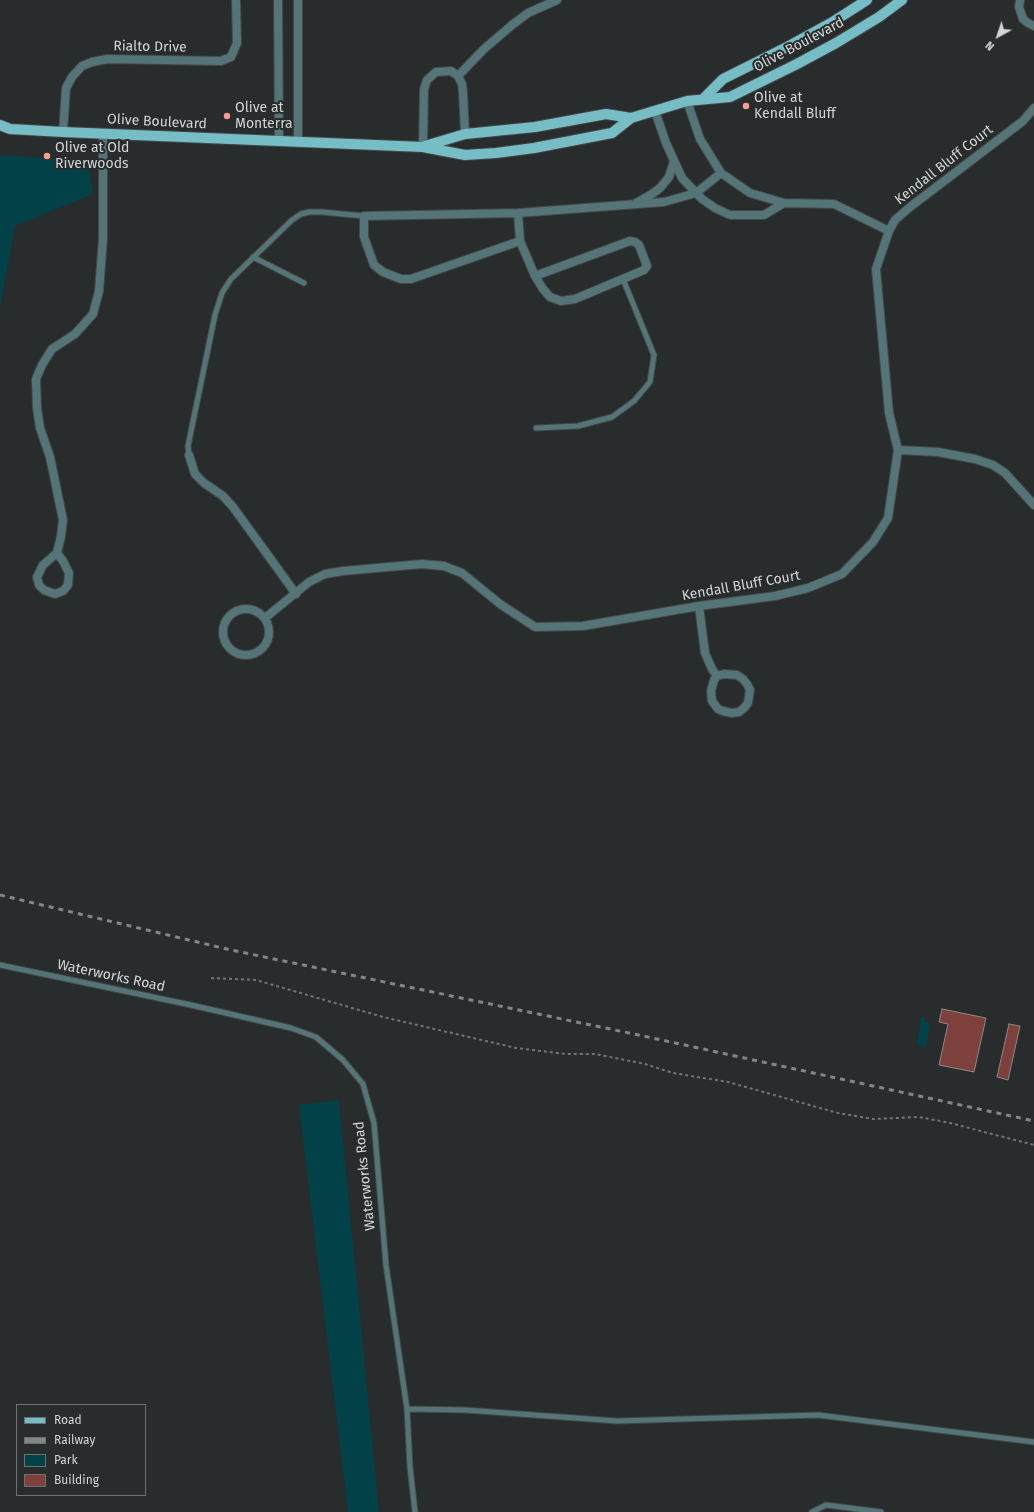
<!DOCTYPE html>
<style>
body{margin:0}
#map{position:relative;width:1034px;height:1512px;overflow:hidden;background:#292c2c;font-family:"Fira Sans",sans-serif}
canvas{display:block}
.legend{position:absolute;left:16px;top:1404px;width:130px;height:92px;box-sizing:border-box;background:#292c2c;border:1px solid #6d7070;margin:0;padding:5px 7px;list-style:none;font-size:12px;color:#d3d5d5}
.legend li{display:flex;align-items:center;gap:8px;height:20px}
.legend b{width:20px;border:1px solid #6d7070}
.north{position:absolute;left:978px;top:16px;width:40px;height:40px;-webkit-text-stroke:3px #292c2c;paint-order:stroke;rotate:220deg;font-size:11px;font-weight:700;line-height:16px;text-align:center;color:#d3d5d5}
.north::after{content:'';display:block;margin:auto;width:14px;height:18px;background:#d3d5d5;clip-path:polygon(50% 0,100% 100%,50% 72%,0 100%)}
</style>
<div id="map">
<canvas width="1034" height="1512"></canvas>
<ul class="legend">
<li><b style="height:5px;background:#77bdc6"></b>Road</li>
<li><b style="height:5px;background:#838686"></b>Railway</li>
<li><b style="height:11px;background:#024147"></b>Park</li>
<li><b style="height:11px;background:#7d403c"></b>Building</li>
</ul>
<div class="north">N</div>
</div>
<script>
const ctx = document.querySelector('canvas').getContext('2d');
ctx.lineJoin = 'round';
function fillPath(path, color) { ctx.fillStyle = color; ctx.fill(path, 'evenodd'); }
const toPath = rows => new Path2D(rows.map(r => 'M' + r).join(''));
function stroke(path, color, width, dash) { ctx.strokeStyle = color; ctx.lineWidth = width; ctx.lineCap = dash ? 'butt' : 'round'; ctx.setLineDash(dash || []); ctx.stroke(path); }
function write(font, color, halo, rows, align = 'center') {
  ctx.font = font + ' "Fira Sans",sans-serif'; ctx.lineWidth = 4; ctx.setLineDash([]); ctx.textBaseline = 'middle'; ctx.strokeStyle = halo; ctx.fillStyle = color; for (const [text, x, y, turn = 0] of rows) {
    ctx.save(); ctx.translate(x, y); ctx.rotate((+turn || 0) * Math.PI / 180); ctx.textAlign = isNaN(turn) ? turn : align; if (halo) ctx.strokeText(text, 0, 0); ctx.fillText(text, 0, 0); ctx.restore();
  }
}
fillPath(toPath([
 [0,155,87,161,93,194,15,226,0,308],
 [921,1017,925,1017,924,1022,930,1023,926,1047,917,1045],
 [339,1100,379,1512,348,1512,299,1105]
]), '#024147');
const building = toPath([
 [942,1009,986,1018,974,1072,939,1065,948,1024,939,1022,942,1009],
 [1009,1024,1020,1026,1008,1080,997,1077,1009,1024]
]);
fillPath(building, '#7d403c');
stroke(building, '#8d8989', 1);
const lane = toPath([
 [253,257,304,283],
 [536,428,578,426,612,417,634,401,650,382,654,355,623,279],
 [189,455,188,446,215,315,222,293,231,279,292,220,301,214,309,212,322,212,364,216],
 [0,965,191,1005,291,1028,316,1037,343,1060,363,1084,374,1123,386,1265,407,1409,410,1467,415,1512],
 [407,1409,465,1410,617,1421,818,1415,1034,1442],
 [812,1512,826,1505,881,1512]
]);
const street = toPath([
 [278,0,279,141],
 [298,0,298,142],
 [1020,0,1019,7,1023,19,1028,23,1034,26],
 [458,76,484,49,512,25,528,13,557,0],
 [655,111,666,143,682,178,702,199,715,208,730,215,764,215,784,203,750,193,721,173,700,139,687,101],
 [63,132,66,88,72,77,82,66,92,62,107,59,221,61,231,57,237,43,236,0],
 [423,147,424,89,427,80,436,72,451,71,458,76,462,84,463,92,465,134],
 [636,203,652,194,660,188,669,177,674,161],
 [784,203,834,204,889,231],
 [518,213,520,241,535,276,543,289,550,297,561,301,575,299,644,270,647,266,639,245,635,242,630,241,535,276],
 [520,241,411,279,401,279,383,272,374,265,364,237,364,216,518,213,664,202,696,193,721,173],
 [898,450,938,452,975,459,993,465,1005,473,1034,505],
 [189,455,195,474,204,483,223,496,233,507,296,594],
 [57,553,63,561,69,573,68,585,63,591,55,594,44,590,39,585,37,577,43,565,57,553,61,536,63,520,50,457,40,428,37,408,36,379,42,365,52,349,75,334,93,314,99,291,103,238,103,134],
 [699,606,705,653,712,669,717,676],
 '223 632a23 23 0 1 1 46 0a23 23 0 1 1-46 0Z',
 [265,618,309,582,325,574,343,571,422,564,444,566,462,573,500,604,535,627,583,626,699,606,775,596,808,588,842,574,873,542,888,518,898,450,889,413,876,269,889,231,895,220,910,207,1023,121,1034,108],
 [724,674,737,675,743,679,747,684,750,690,748,703,744,708,739,712,732,713,723,711,718,709,712,701,711,691,714,680,717,676,724,674]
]);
const primary = toPath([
 [703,99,723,79,789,46,831,23,867,0],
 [0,125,10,129,63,132,423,147,465,155,496,153,534,148,612,133,631,118,687,101,730,97,797,64,836,43,879,17,902,0],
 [425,146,465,134,535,127,606,114,631,118]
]);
stroke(lane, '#444747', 7);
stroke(street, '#444747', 10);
stroke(primary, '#444747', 12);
stroke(toPath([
 [211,978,256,980,383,1017,516,1048,566,1054,595,1054,645,1064,673,1073,728,1082,838,1113,873,1119,919,1117,950,1123,1034,1145]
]), '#727575', 2, [3, 3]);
stroke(lane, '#547478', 5);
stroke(street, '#547478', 8);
stroke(primary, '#77bdc6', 10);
stroke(toPath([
 [0,895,231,950,634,1034,1034,1121]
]), '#838686', 3, [5, 5]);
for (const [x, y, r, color] of [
 [746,106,4,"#f59c94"],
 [227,116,4,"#f59c94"],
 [47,156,4,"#f59c94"]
]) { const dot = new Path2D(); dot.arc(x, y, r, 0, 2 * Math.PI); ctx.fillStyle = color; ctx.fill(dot); stroke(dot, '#292c2c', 1.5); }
write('14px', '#d3d5d5', '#292c2c', [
 ["Olive Boulevard",799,45,-28],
 ["Rialto Drive",150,47,1],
 ["Olive Boulevard",157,122,3],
 ["Kendall Bluff Court",944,165,-38],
 ["Kendall Bluff Court",741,586,-10],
 ["Waterworks Road",111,976,12],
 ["Waterworks Road",365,1176,-96]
]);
write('14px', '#d3d5d5', '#292c2c', [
 ["Olive at",754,98],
 ["Kendall Bluff",754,114],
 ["Olive at",235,108],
 ["Monterra",235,124],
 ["Olive at Old",55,148],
 ["Riverwoods",55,164]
], 'left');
</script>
